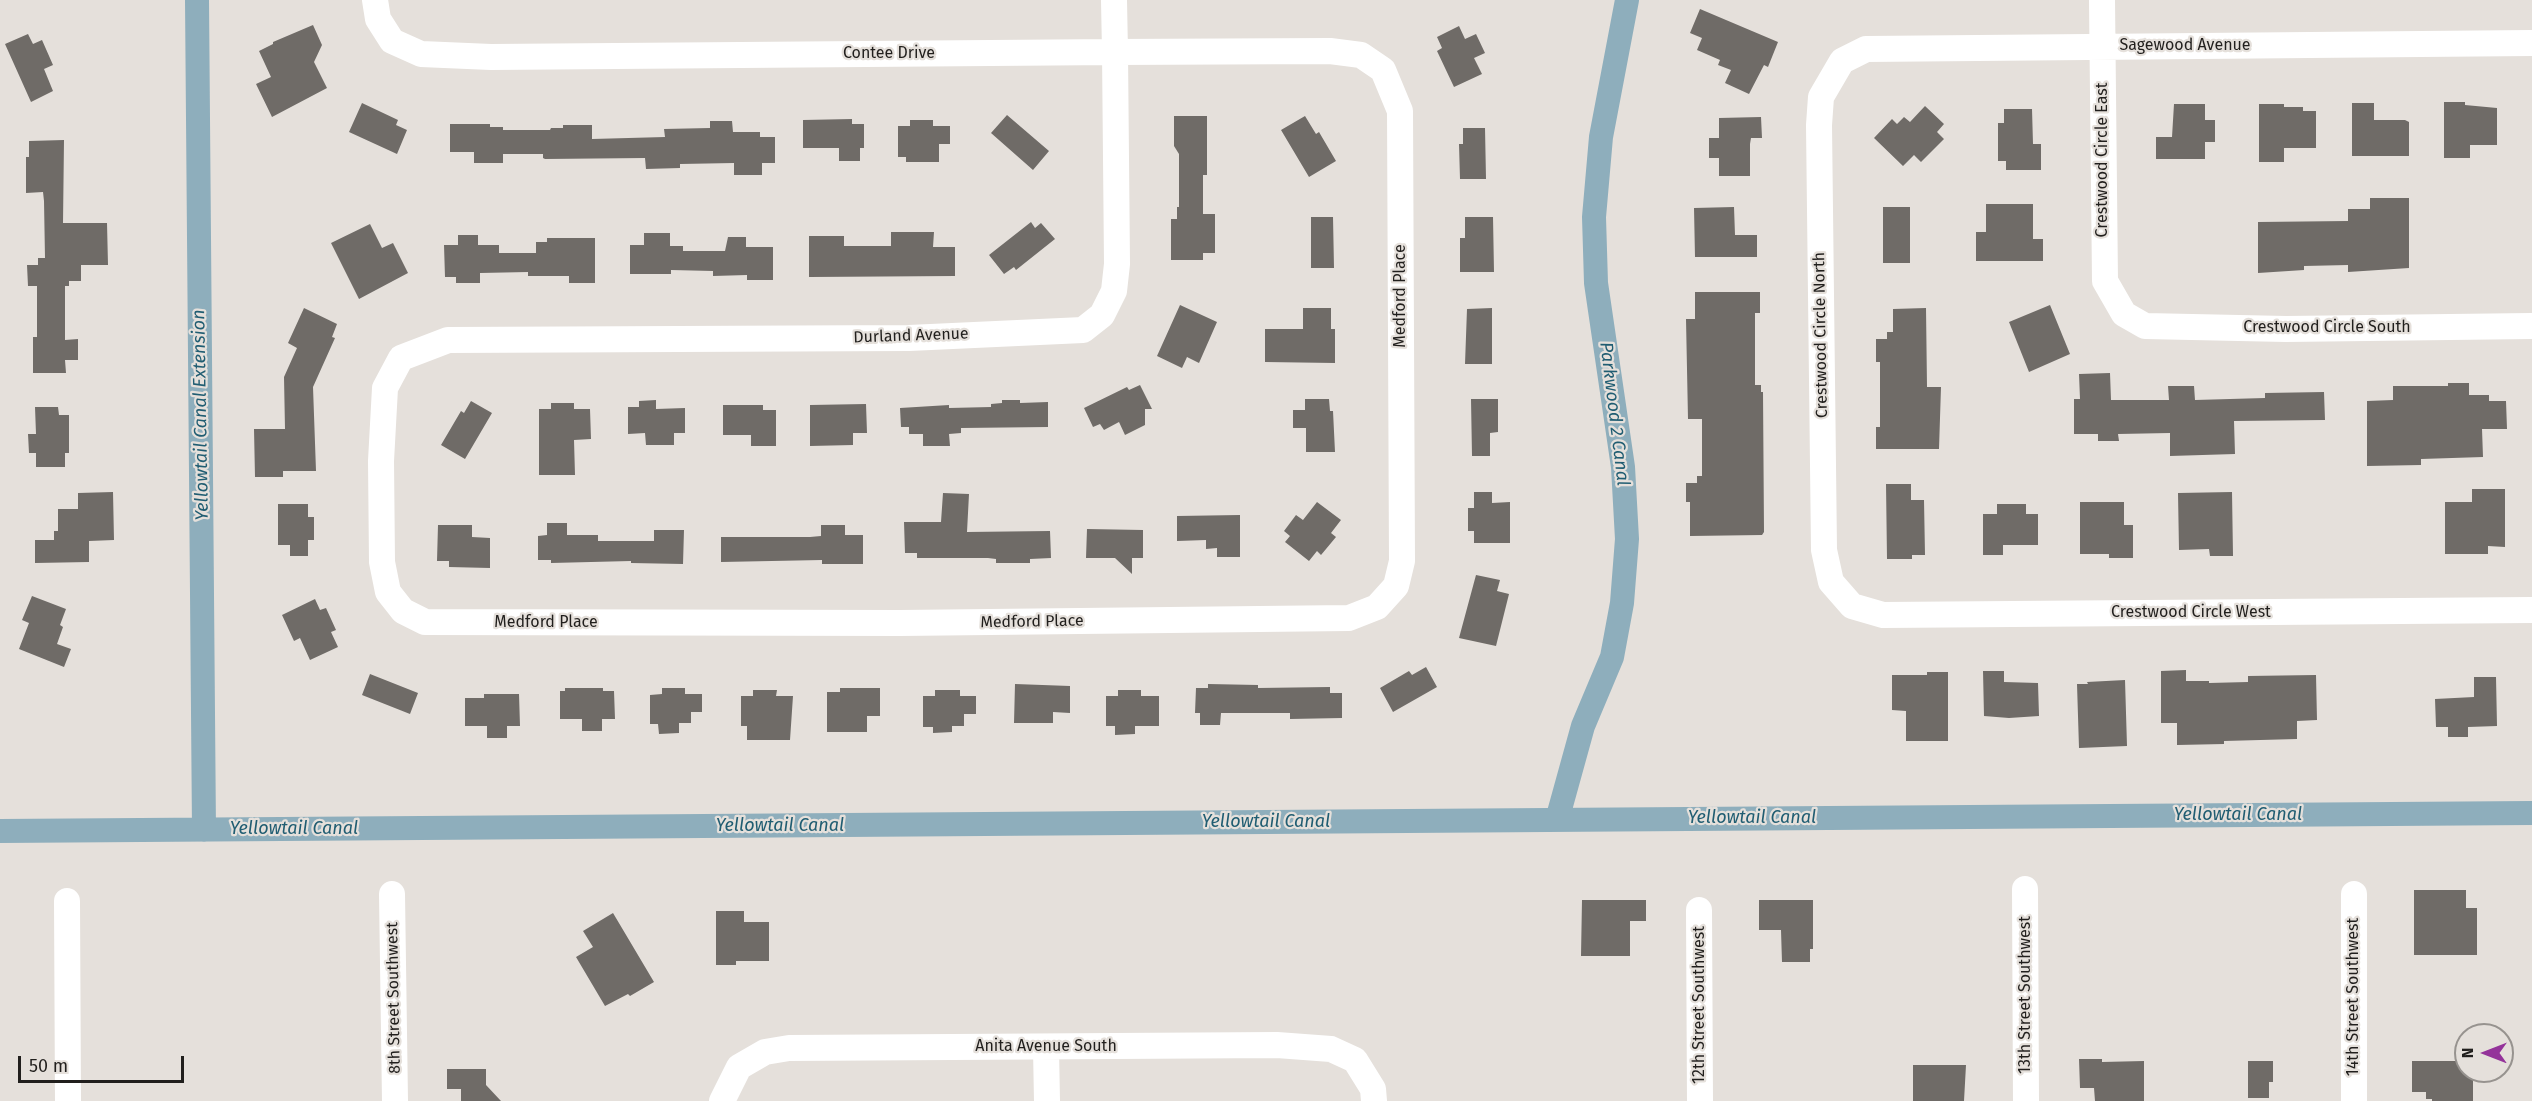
<!DOCTYPE html>
<style>
body{margin:0}
#map{position:relative;width:2532px;height:1101px;overflow:hidden;background:#e5e0db;font-family:"Fira Sans",sans-serif}
canvas{display:block}
.north{position:absolute;left:2454px;top:1023px;width:60px;height:60px;box-sizing:border-box;background:#e5e0db;border:2px solid #97938f;border-radius:50%;rotate:270deg;font-size:16px;font-weight:700;line-height:24px;text-align:center;color:#211f1d}
.north::after{content:'';display:block;margin:auto;width:21px;height:27px;background:#94339a;clip-path:polygon(50% 0,100% 100%,50% 72%,0 100%)}
.scale{position:absolute;left:18px;top:1056px;width:166px;height:27px;box-sizing:border-box;border:3px solid #211f1d;border-top:0;padding-left:8px;font-size:18px;line-height:21px;white-space:nowrap;color:#211f1d;-webkit-text-stroke:4px #e5e0db;paint-order:stroke}
</style>
<div id="map">
<canvas width="2532" height="1101"></canvas>
<div class="north">N</div>
<div class="scale">50 m</div>
</div>
<script>
const ctx = document.querySelector('canvas').getContext('2d');
ctx.lineJoin = 'round';
const toPath = rows => new Path2D(rows.map(r => 'M' + r).join(''));
function stroke(path, color, width, dash) { ctx.strokeStyle = color; ctx.lineWidth = width; ctx.lineCap = dash ? 'butt' : 'round'; ctx.setLineDash(dash || []); ctx.stroke(path); }
function fillPath(path, color) { ctx.fillStyle = color; ctx.fill(path, 'evenodd'); }
function write(font, color, halo, rows, align = 'center') {
  ctx.font = font + ' "Fira Sans",sans-serif'; ctx.lineWidth = 4.5; ctx.setLineDash([]); ctx.textBaseline = 'middle'; ctx.strokeStyle = halo; ctx.fillStyle = color; for (const [text, x, y, turn = 0] of rows) {
    ctx.save(); ctx.translate(x, y); ctx.rotate((+turn || 0) * Math.PI / 180); ctx.textAlign = isNaN(turn) ? turn : align; if (halo) ctx.strokeText(text, 0, 0); ctx.fillText(text, 0, 0); ctx.restore();
  }
}
stroke(toPath([
 [197,0,204,830],
 [1557,820,1583,726,1612,657,1622,603,1627,539,1623,467,1596,283,1594,217,1601,137,1627,0],
 [0,831,2532,813]
]), '#8eaebc', 24);
fillPath(toPath([
 [1700,9,1778,42,1768,67,1764,65,1749,94,1725,83,1731,70,1718,65,1720,60,1697,50,1702,38,1690,33],
 [313,25,322,45,314,62,327,88,272,117,256,84,271,77,259,51,273,44,273,42],
 [1459,26,1465,39,1476,34,1485,53,1474,58,1482,74,1454,87,1437,51,1442,48,1437,37],
 [28,34,33,44,42,40,53,65,44,69,53,91,31,102,5,44],
 [2444,102,2465,102,2465,105,2497,108,2497,145,2470,145,2470,158,2444,158],
 [362,103,398,120,396,125,407,130,397,154,349,132],
 [2352,103,2374,103,2374,120,2405,120,2409,122,2409,156,2352,156],
 [2174,104,2205,104,2205,120,2215,120,2215,142,2205,142,2205,159,2156,159,2156,137,2172,137],
 [2259,104,2284,104,2284,107,2303,107,2303,111,2316,111,2316,148,2284,148,2284,162,2259,162],
 [1925,106,1944,124,1937,132,1944,139,1921,162,1914,155,1903,166,1874,138,1892,119,1897,124,1904,117,1910,122],
 [2004,109,2032,109,2033,144,2041,144,2041,170,2006,170,2006,161,1998,161,1998,123,2004,123],
 [1007,115,1049,151,1033,170,991,133],
 [1174,116,1207,116,1207,175,1203,175,1203,214,1215,214,1215,253,1203,253,1203,260,1171,260,1171,219,1177,219,1177,207,1179,207,1179,154,1174,146],
 [1305,116,1316,134,1319,132,1336,161,1309,177,1281,130],
 [1761,117,1762,138,1751,138,1750,144,1750,176,1719,176,1719,158,1709,158,1709,138,1719,138,1719,118],
 [852,119,852,124,864,124,864,148,860,148,860,161,839,161,839,148,803,148,803,120],
 [910,120,933,120,933,126,950,126,950,144,939,144,939,162,906,162,906,157,898,157,898,126,910,126],
 [710,121,732,121,733,132,760,132,760,137,775,137,775,163,762,163,762,175,734,175,734,163,680,164,680,168,646,169,645,158,545,159,543,158,543,154,503,154,503,163,474,163,474,152,450,152,450,124,490,124,490,127,503,127,503,130,550,130,551,128,563,128,563,125,592,125,592,139,665,137,664,129,710,128],
 [1463,128,1485,128,1486,179,1460,179,1459,144,1463,144],
 [64,140,63,223,107,223,108,265,81,265,81,281,69,281,69,286,65,286,65,340,78,339,78,360,65,360,66,373,33,373,33,337,37,337,37,286,28,286,27,265,38,265,38,258,45,258,44,201,43,192,26,193,26,157,29,157,29,141],
 [2370,198,2409,198,2409,268,2348,272,2348,265,2304,266,2304,270,2258,273,2258,222,2348,221,2348,209,2370,209],
 [1986,204,2033,204,2033,239,2043,239,2043,261,1976,261,1976,232,1986,232],
 [1734,207,1735,235,1757,235,1757,257,1695,257,1694,208],
 [1883,207,1910,207,1910,263,1883,263],
 [1311,217,1333,217,1334,268,1311,268],
 [1465,217,1493,217,1494,272,1460,272,1460,238,1465,238],
 [1031,222,1035,228,1041,223,1055,239,1016,270,1014,267,1004,274,989,255],
 [370,224,382,248,393,243,408,273,359,299,331,243],
 [891,232,934,232,933,247,955,247,955,276,809,277,809,236,844,236,844,246,891,246],
 [644,233,670,233,670,246,683,246,683,251,725,251,728,237,746,237,746,247,773,247,773,280,747,280,747,275,713,276,713,271,671,270,671,274,630,274,630,245,644,245],
 [458,235,478,235,478,245,499,245,499,253,536,253,536,242,547,242,547,238,595,238,595,283,569,283,569,276,528,276,528,272,480,273,480,283,456,283,456,277,445,277,444,245,458,245],
 [1695,292,1760,292,1760,313,1755,313,1755,385,1761,385,1761,392,1763,392,1764,532,1762,535,1690,536,1690,502,1686,502,1686,483,1697,483,1697,476,1702,476,1702,419,1688,419,1686,319,1695,319],
 [1180,305,1217,322,1199,363,1187,357,1182,368,1157,356],
 [2050,305,2070,354,2029,372,2009,322],
 [304,308,337,324,332,337,335,338,313,387,316,471,283,471,283,477,255,477,254,429,285,429,284,377,297,348,288,343],
 [1303,308,1331,308,1331,329,1335,329,1335,363,1265,362,1265,329,1303,329],
 [1492,308,1492,364,1465,364,1467,309],
 [1926,308,1927,387,1941,387,1939,449,1876,449,1876,427,1880,427,1880,362,1876,362,1876,339,1887,339,1887,332,1893,332,1893,309],
 [2110,373,2111,400,2169,400,2168,386,2194,386,2195,400,2265,398,2265,393,2324,392,2325,420,2234,421,2235,454,2170,456,2170,433,2118,434,2119,441,2098,441,2098,434,2074,434,2074,399,2080,399,2079,374],
 [2448,383,2469,383,2469,395,2489,395,2489,401,2506,401,2507,429,2482,429,2483,457,2421,459,2421,465,2367,466,2367,401,2393,400,2393,386,2448,386],
 [1140,385,1152,409,1145,409,1145,425,1125,435,1119,422,1104,430,1100,424,1093,427,1084,408,1127,387,1129,390],
 [1305,399,1329,399,1330,411,1333,411,1335,452,1306,452,1306,428,1293,428,1293,410,1305,410],
 [1471,399,1498,399,1498,432,1490,433,1490,456,1472,456],
 [656,400,656,409,685,408,685,433,674,433,674,445,646,445,645,433,628,434,628,407,639,407,639,401],
 [1002,400,1020,400,1020,403,1048,402,1048,427,961,428,961,433,949,434,950,446,923,446,923,434,909,434,909,427,901,427,900,408,949,405,949,408,991,407,991,404,1002,403],
 [471,401,492,413,465,459,441,445,461,411,464,413],
 [551,403,574,403,574,409,590,409,591,439,574,440,575,475,539,475,539,409,551,409],
 [866,404,867,433,853,433,853,445,810,446,810,405],
 [723,405,763,405,763,410,776,410,776,446,751,446,751,435,723,435],
 [35,407,58,407,59,415,69,415,69,453,65,453,65,467,36,467,36,453,29,453,28,434,36,434],
 [1886,484,1911,484,1911,500,1924,500,1925,555,1912,555,1912,559,1887,559],
 [2472,489,2505,489,2505,547,2488,546,2488,554,2445,554,2445,502,2472,502],
 [113,492,114,540,89,541,89,562,35,563,35,540,54,540,54,531,58,531,58,509,78,509,78,493],
 [1474,492,1492,492,1492,503,1510,502,1510,543,1474,543,1474,531,1468,531,1468,508,1474,508],
 [2232,492,2233,556,2210,556,2209,549,2179,550,2178,493],
 [943,493,969,494,967,532,1050,531,1051,558,1030,559,1030,563,996,563,996,559,988,558,917,558,917,553,905,553,904,522,941,522],
 [1317,502,1341,520,1331,533,1336,537,1321,555,1317,551,1309,561,1285,542,1290,536,1284,531,1296,515,1303,520],
 [2080,502,2124,502,2124,525,2133,525,2133,558,2109,558,2109,554,2080,554],
 [278,504,308,504,308,517,314,517,314,540,308,540,308,556,290,556,290,545,278,545],
 [1997,504,2026,504,2026,514,2038,514,2038,545,2003,545,2003,555,1983,555,1983,514,1997,514],
 [1240,515,1240,557,1217,557,1217,548,1206,549,1206,540,1177,541,1177,516],
 [547,523,567,523,567,535,598,535,598,541,654,541,654,530,684,530,683,564,631,563,631,561,551,563,551,560,538,560,538,536,547,535],
 [438,525,472,525,472,537,490,538,490,568,449,567,449,561,437,561],
 [821,525,845,525,845,535,863,535,863,564,822,564,822,560,721,562,721,537,810,537,821,536],
 [1087,529,1143,530,1143,558,1132,558,1132,574,1115,558,1086,558],
 [1476,575,1500,580,1497,591,1509,594,1496,646,1459,638],
 [32,596,66,609,60,625,63,627,57,644,71,649,64,667,19,649,29,623,22,620],
 [315,599,320,610,326,608,336,630,331,632,338,647,310,660,300,638,294,641,282,615],
 [1426,667,1437,687,1393,712,1380,688,1409,671,1412,675],
 [2186,670,2186,681,2209,681,2209,683,2248,682,2248,676,2316,675,2317,720,2297,721,2297,739,2224,741,2224,744,2177,745,2177,723,2161,723,2161,671],
 [1983,671,2004,671,2004,682,2038,683,2039,716,2009,718,1984,716],
 [1927,672,1948,672,1948,741,1906,741,1906,711,1892,710,1892,675,1927,675],
 [370,674,418,693,410,714,362,695],
 [2474,677,2496,677,2497,726,2468,727,2468,737,2448,737,2448,727,2436,727,2435,699,2474,697],
 [2125,680,2127,746,2079,748,2077,684,2088,684,2087,682],
 [1015,684,1070,686,1070,713,1053,712,1053,723,1014,723],
 [1208,684,1258,685,1258,688,1330,687,1330,693,1342,693,1342,718,1290,719,1290,713,1221,713,1220,725,1200,725,1200,713,1195,713,1196,688,1208,688],
 [565,688,603,688,603,691,614,691,615,719,602,719,602,731,582,731,582,719,560,719,560,691,565,691],
 [662,688,685,688,685,694,702,694,702,712,691,712,691,723,679,723,679,733,659,734,658,724,650,724,650,695,662,694],
 [840,688,880,688,880,716,867,716,867,732,827,732,827,692,840,692],
 [753,690,777,690,776,696,793,696,790,740,747,740,747,726,741,726,741,696,753,696],
 [935,690,960,690,960,696,976,696,976,714,964,714,964,726,952,726,952,732,933,733,933,727,923,727,923,696,935,696],
 [1118,690,1141,690,1141,696,1159,696,1159,726,1135,726,1135,734,1115,735,1115,726,1106,726,1106,696,1118,696],
 [484,694,519,694,520,726,507,726,507,738,487,738,487,726,465,726,465,698,484,698],
 [2414,890,2466,890,2466,908,2477,908,2477,955,2414,955],
 [1582,900,1646,900,1646,921,1630,921,1630,956,1581,956],
 [1759,900,1813,900,1813,949,1810,949,1810,962,1782,962,1781,930,1759,930],
 [716,911,744,911,744,922,769,922,769,961,736,961,736,965,716,965],
 [613,913,654,982,630,996,628,994,605,1006,576,957,593,947,583,931],
 [2079,1059,2102,1059,2102,1062,2144,1061,2144,1101,2095,1101,2094,1088,2080,1088],
 [2248,1061,2273,1061,2273,1082,2269,1082,2269,1098,2248,1098],
 [2412,1061,2466,1061,2466,1071,2473,1071,2473,1101,2432,1101,2432,1099,2426,1099,2426,1092,2412,1092],
 [1913,1065,1966,1065,1964,1101,1913,1101],
 [447,1069,486,1069,486,1085,501,1101,461,1101,461,1089,447,1089]
]), '#6f6b67');
stroke(toPath([
 [375,0,378,19,392,41,421,54,491,57,1115,52,1330,51,1361,55,1383,70,1400,111,1402,561,1396,586,1377,607,1349,618,900,623,425,622,403,611,388,592,382,562,381,461,385,388,401,358,448,340,909,338,1083,330,1102,315,1114,291,1117,264,1115,52,1114,0],
 [2102,0,2105,281,2124,314,2145,326,2286,329,2532,326],
 [2532,43,1866,49,1842,61,1821,97,1819,125,1824,550,1831,582,1852,606,1883,615,2532,610],
 [2025,889,2026,1101],
 [392,894,395,1101],
 [2354,894,2354,1101],
 [67,901,68,1101],
 [1699,910,1700,1101],
 [1046,1048,1047,1101],
 [722,1101,739,1067,765,1052,789,1048,1277,1045,1331,1049,1355,1060,1373,1089,1374,1101]
]), '#fff', 26);
write('16px', '#211f1d', '#e5e0db', [
 ["Sagewood Avenue",2185,46],
 ["Contee Drive",889,54],
 ["Crestwood Circle East",2103,160,-90],
 ["Medford Place",1401,296,-90],
 ["Crestwood Circle South",2327,328],
 ["Crestwood Circle North",1821,335,-91],
 ["Durland Avenue",911,336,-2],
 ["Crestwood Circle West",2191,613],
 ["Medford Place",1032,622,-1],
 ["Medford Place",546,623],
 ["13th Street Southwest",2026,995,-90],
 ["14th Street Southwest",2354,997,-90],
 ["8th Street Southwest",394,998,-91],
 ["12th Street Southwest",1700,1005,-90],
 ["Anita Avenue South",1046,1047]
]);
write('italic 18px', '#205d72', '#e5e0db', [
 ["Parkwood 2 Canal",1614,414,83],
 ["Yellowtail Canal Extension",201,415,-91],
 ["Yellowtail Canal",2238,815],
 ["Yellowtail Canal",1752,818],
 ["Yellowtail Canal",1266,822],
 ["Yellowtail Canal",780,826],
 ["Yellowtail Canal",294,829]
]);
</script>
